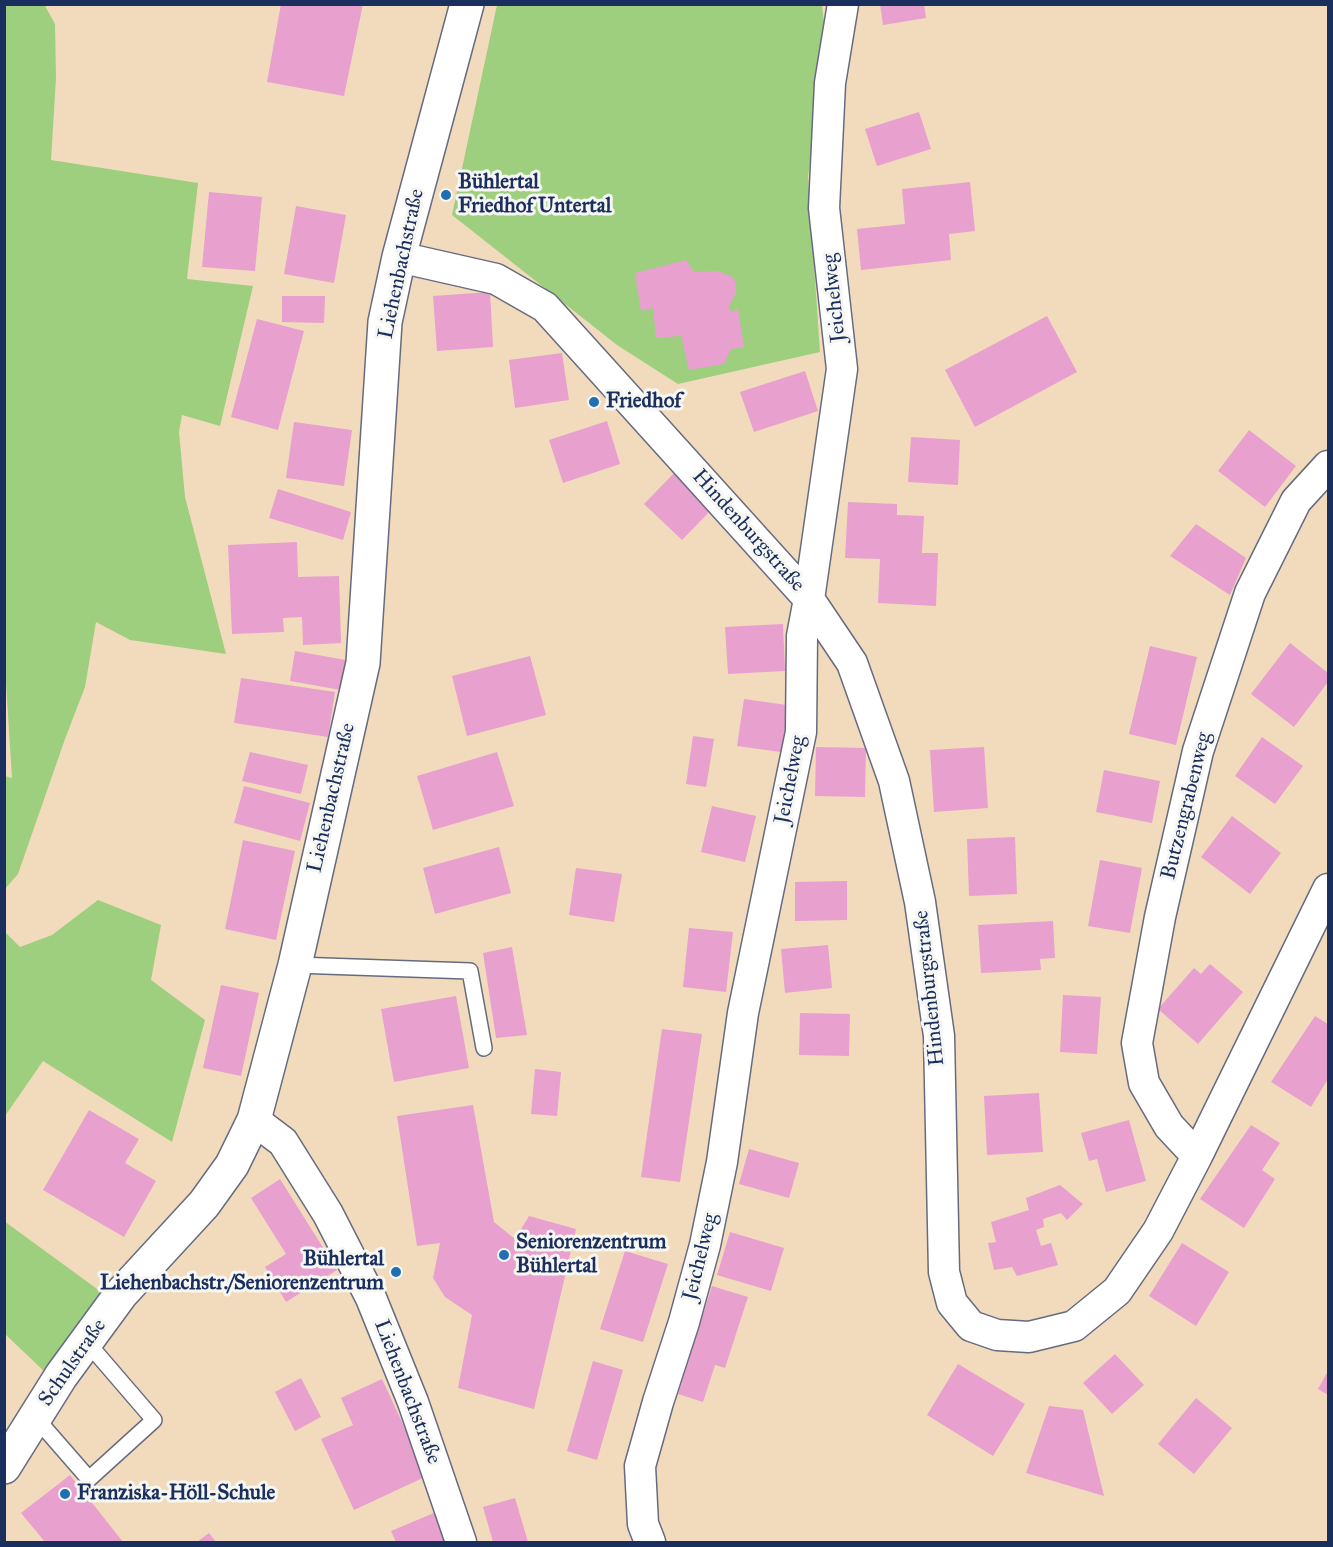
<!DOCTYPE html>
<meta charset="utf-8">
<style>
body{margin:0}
#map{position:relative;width:1333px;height:1547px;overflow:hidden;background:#f2dbbc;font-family:"IM FELL Great Primer",serif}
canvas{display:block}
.frame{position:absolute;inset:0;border:6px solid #1b2f5e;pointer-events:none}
</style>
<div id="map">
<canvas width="1333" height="1547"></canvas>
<div class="frame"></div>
</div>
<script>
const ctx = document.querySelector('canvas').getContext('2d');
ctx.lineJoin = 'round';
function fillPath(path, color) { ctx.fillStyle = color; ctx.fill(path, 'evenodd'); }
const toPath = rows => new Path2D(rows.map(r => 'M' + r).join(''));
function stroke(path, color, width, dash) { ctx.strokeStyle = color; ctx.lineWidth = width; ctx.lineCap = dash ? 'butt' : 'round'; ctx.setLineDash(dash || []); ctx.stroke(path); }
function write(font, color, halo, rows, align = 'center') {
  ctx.font = font + ' "IM FELL Great Primer",serif'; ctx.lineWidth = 6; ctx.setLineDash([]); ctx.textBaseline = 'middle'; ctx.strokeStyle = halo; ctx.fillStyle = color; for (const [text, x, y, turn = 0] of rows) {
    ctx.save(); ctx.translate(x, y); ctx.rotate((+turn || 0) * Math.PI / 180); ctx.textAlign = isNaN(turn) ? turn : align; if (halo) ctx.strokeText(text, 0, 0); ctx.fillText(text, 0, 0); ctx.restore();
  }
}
fillPath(toPath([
 [44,4,55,24,56,78,51,160,198,183,187,279,253,286,220,426,182,415,179,432,185,497,226,654,130,640,96,622,85,687,65,739,18,874,5,889,5,776,12,778,4,652,4,5],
 [497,5,822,5,825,32,808,177,820,352,678,384,617,345,452,215],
 [98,900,161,925,151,980,205,1020,172,1142,43,1061,5,1116,5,932,20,947,52,935],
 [4,1221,104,1294,47,1374,5,1334]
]), '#9dcf7f');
fillPath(toPath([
 [281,4,363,4,344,96,267,82],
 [880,4,924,4,926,18,883,25],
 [919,112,931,149,877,166,865,129],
 [970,182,975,231,949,234,951,260,861,270,857,229,905,224,902,189],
 [209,192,262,197,255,271,202,267],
 [296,206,346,215,334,283,284,274],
 [686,260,694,272,718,271,733,277,736,284,736,293,729,306,731,312,738,309,744,347,731,349,724,364,689,370,681,336,656,338,653,308,641,311,635,273],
 [490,292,493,347,437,351,433,296],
 [282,296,325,296,324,323,282,322],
 [1047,316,1077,372,975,427,945,370],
 [257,319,304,331,278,430,231,417],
 [562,353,569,400,515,408,509,360],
 [805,371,818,411,754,432,740,392],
 [607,421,620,464,563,483,549,440],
 [294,422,352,430,344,486,286,478],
 [1249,430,1296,466,1265,507,1218,471],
 [911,437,960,440,958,485,908,482],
 [676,471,714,507,682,540,644,504],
 [278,489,351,512,343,540,269,518],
 [848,502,897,504,897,515,924,516,922,553,938,553,936,606,878,603,880,559,845,558],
 [1196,524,1246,558,1230,595,1170,556],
 [297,542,298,577,339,576,341,643,303,645,302,617,283,618,284,632,232,634,228,545],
 [783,624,785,671,728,674,725,627],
 [1290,643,1328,673,1328,682,1294,727,1251,694],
 [1150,646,1197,657,1176,745,1129,734],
 [295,651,346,660,341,690,290,681],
 [530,656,546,715,467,736,452,676],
 [241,678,335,692,328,737,234,723],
 [744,699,794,706,788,753,737,746],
 [693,736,714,739,706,787,686,784],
 [1262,737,1303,766,1275,804,1235,776],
 [816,747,866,748,865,797,815,796],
 [984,747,988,808,934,812,930,750],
 [250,752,308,765,301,794,242,781],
 [497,752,514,806,433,830,417,776],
 [1104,770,1160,781,1152,823,1096,812],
 [244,786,310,803,300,841,234,823],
 [712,806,756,816,745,862,701,852],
 [1232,816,1281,853,1250,894,1201,857],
 [1015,837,1017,894,969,896,967,839],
 [243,840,295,851,276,940,225,929],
 [499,847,511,893,435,914,423,868],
 [1100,860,1142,868,1130,933,1088,926],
 [576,868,622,874,614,922,569,915],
 [847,881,847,920,795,921,795,882],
 [1053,921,1055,958,1040,959,1041,970,981,973,978,925],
 [689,928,733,932,726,992,683,987],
 [828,945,832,988,785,993,781,949],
 [512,947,527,1035,496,1038,483,953],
 [1210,964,1243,992,1198,1044,1158,1009,1194,968,1201,974],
 [221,985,259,993,241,1076,203,1068],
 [1063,995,1101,997,1097,1054,1060,1052],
 [456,996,469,1068,394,1082,381,1009],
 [800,1013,850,1014,849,1056,799,1055],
 [1315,1016,1328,1024,1328,1079,1311,1107,1271,1082],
 [662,1029,702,1034,680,1182,641,1177],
 [535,1069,561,1072,557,1116,531,1114],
 [1039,1093,1043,1152,987,1155,984,1096],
 [473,1105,494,1222,515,1239,529,1216,576,1229,534,1409,458,1388,472,1315,445,1297,433,1278,440,1243,417,1246,397,1116],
 [89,1110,139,1139,125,1163,156,1181,124,1237,43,1190],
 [1129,1120,1146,1181,1106,1192,1097,1159,1089,1161,1081,1133],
 [1251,1125,1280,1143,1262,1170,1275,1179,1244,1228,1200,1199],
 [749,1149,799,1163,789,1198,739,1184],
 [280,1179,337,1270,286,1302,265,1267,286,1254,251,1198],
 [1060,1185,1083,1204,1067,1220,1061,1213,1043,1219,1044,1227,1036,1230,1041,1246,1051,1243,1058,1265,1017,1276,1012,1267,994,1270,988,1243,996,1242,991,1222,1029,1210,1026,1198],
 [730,1232,784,1248,771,1291,717,1275],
 [1182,1243,1229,1272,1196,1326,1149,1296],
 [625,1251,668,1264,643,1342,600,1329],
 [712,1286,748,1297,725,1368,715,1365,703,1402,678,1394],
 [1115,1354,1144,1385,1112,1414,1083,1383],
 [593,1361,623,1370,597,1460,567,1451],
 [958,1364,1025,1404,993,1456,927,1415],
 [1328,1371,1328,1395,1318,1389],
 [301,1378,321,1417,295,1431,275,1392],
 [382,1379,427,1476,354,1510,321,1439,353,1425,341,1398],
 [1196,1398,1232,1428,1194,1474,1158,1444],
 [1049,1406,1083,1410,1104,1496,1026,1473],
 [70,1475,123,1542,45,1542,21,1513],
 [515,1498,528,1542,493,1542,483,1507],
 [434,1513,446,1542,396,1542,391,1531],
 [209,1533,216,1542,197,1542]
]), '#e8a0cf');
const service = toPath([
 [295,965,470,971,484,1048],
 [35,1417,89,1479,154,1420,86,1341]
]);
const minor = toPath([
 [399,257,496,279,545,307,809,599,852,663,894,781,920,902,939,1036,944,1272,952,1303,971,1326,997,1335,1029,1337,1074,1326,1117,1291,1158,1231,1197,1156,1328,889],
 [254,1120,283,1142,328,1214,371,1298,413,1402,461,1542],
 [1197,1156,1169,1126,1144,1083,1137,1043,1160,917,1198,751,1250,593,1296,501,1328,466],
 [650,1542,643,1524,640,1466,658,1402,684,1322,705,1245,722,1162,743,1013,801,732,802,636,809,599,842,369,824,208,830,83,843,4]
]);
const tertiary = toPath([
 [4,1467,61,1376,121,1294,204,1204,232,1165,254,1120,295,965,363,663,385,322,399,257,467,4]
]);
stroke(service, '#666b7f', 18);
stroke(minor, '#666b7f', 33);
stroke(tertiary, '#666b7f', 36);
stroke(service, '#fff', 15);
stroke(minor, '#fff', 30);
stroke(tertiary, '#fff', 33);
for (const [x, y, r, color] of [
 [446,195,6,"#1f6fb2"],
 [594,402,6,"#1f6fb2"],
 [504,1255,6,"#1f6fb2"],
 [396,1272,6,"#1f6fb2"],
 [65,1494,6,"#1f6fb2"]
]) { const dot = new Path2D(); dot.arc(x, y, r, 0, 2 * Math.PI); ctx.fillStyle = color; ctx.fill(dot); stroke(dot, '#f6f6f2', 2); }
write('bold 21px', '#1b2f5e', '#f6f6f2', [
 ["Bühlertal",458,183],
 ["Friedhof Untertal",458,207],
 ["Friedhof",606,402],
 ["Seniorenzentrum",516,1243],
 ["Bühlertal",516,1267],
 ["Bühlertal",384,1260,"right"],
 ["Liehenbachstr./Seniorenzentrum",384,1284,"right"],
 ["Franziska-Höll-Schule",77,1494]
], 'left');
write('21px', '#1b2f5e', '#f6f6f2', [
 ["Liehenbachstraße",402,264,-78],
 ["Jeichelweg",835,298,-96],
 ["Hindenburgstraße",748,531,48],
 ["Jeichelweg",791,780,-79],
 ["Liehenbachstraße",332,798,-77],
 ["Butzengrabenweg",1187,806,-76],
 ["Hindenburgstraße",930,988,-96],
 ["Jeichelweg",701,1257,-76],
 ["Schulstraße",73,1363,-55],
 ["Liehenbachstraße",407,1392,69]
]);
</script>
